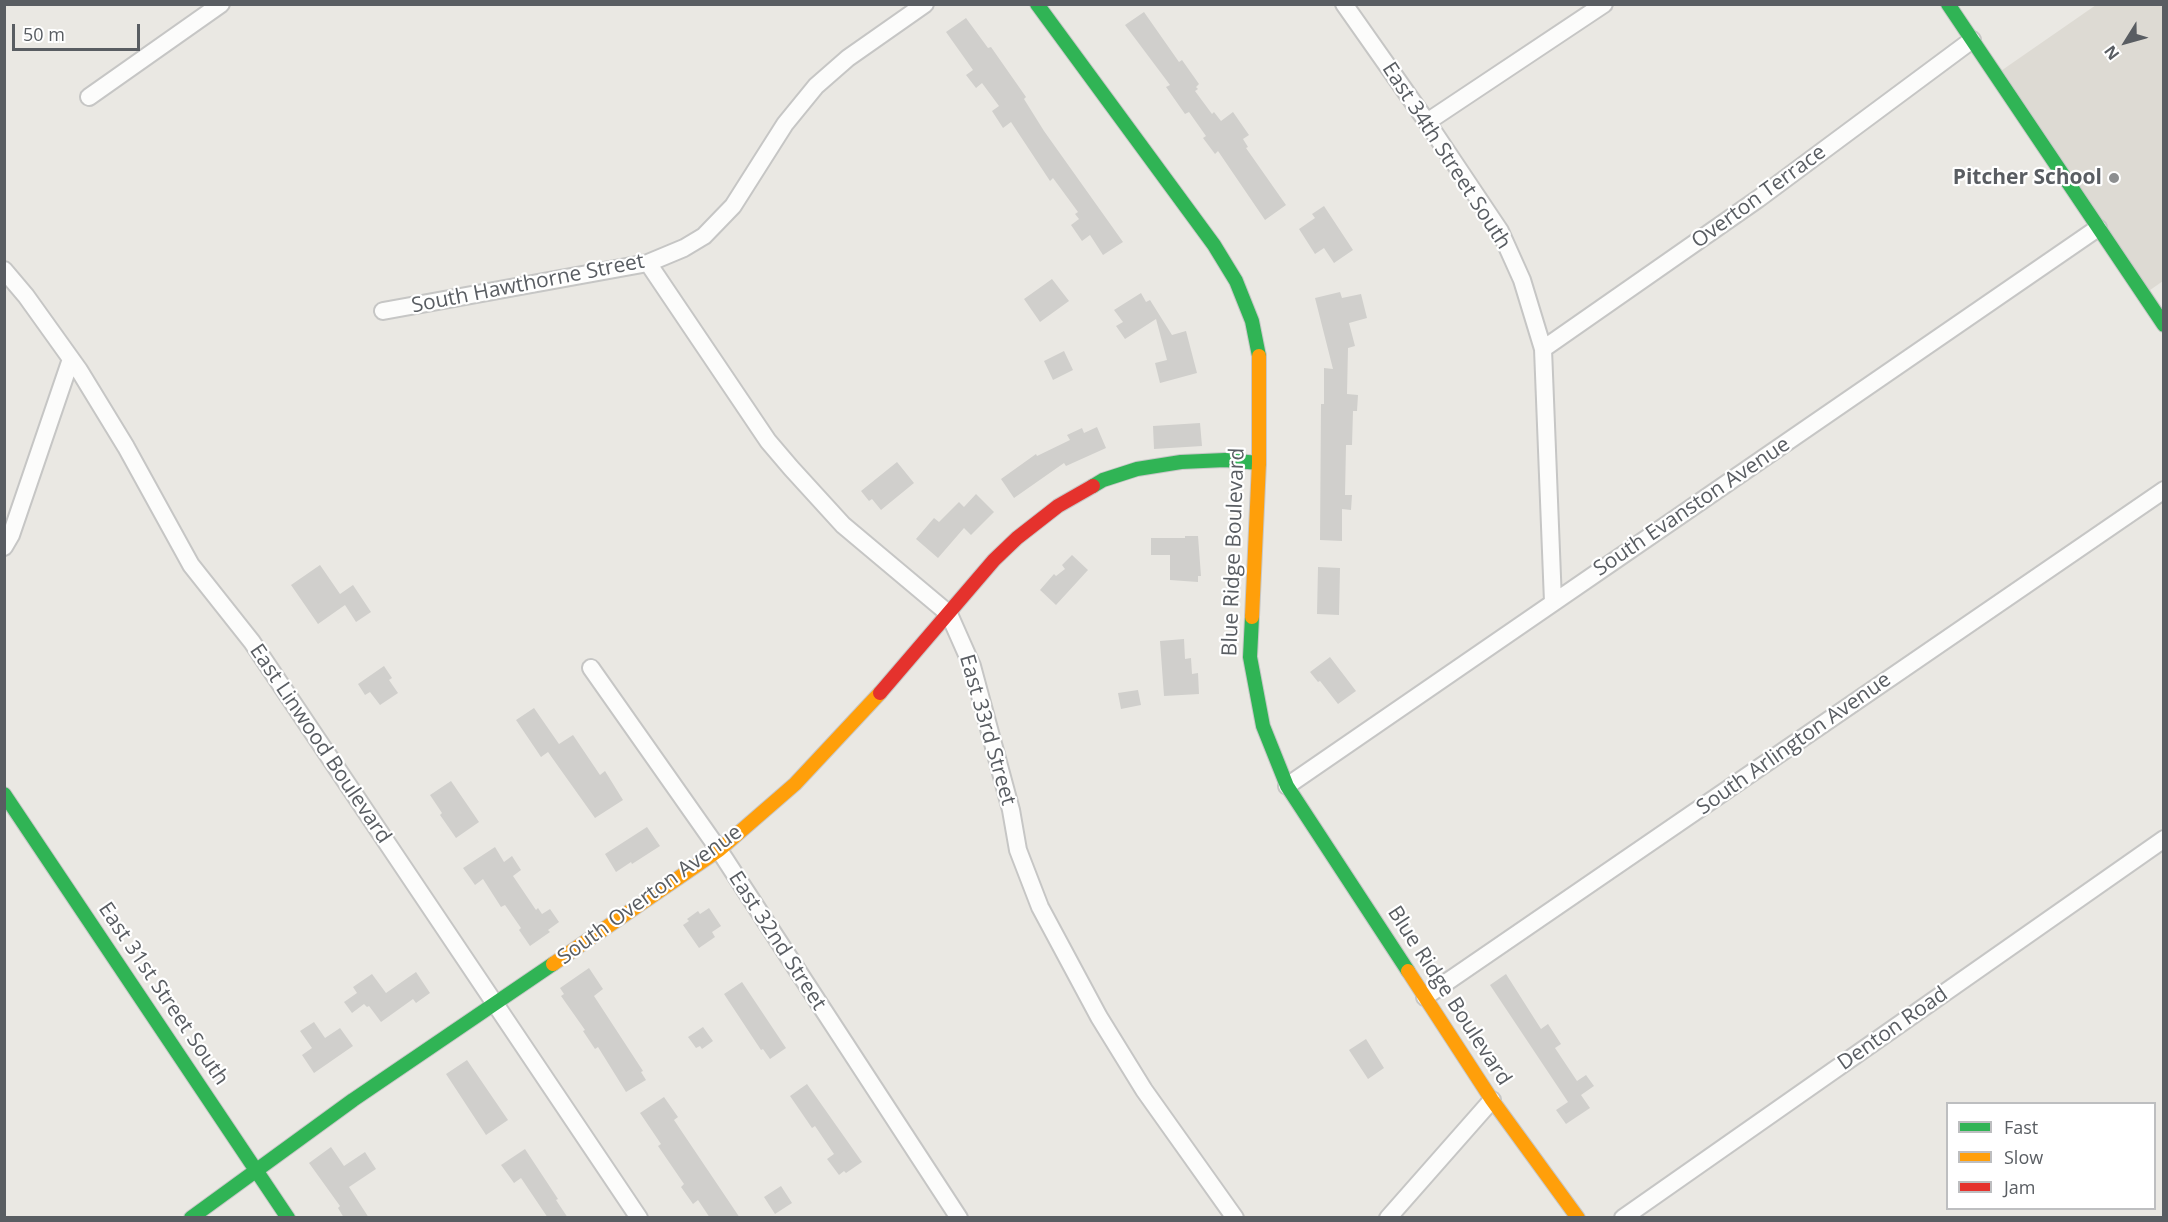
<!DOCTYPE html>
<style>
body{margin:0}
#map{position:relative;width:2168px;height:1222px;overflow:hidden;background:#eae8e3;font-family:"Open Sans",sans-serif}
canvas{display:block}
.frame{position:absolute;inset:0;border:6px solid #595d62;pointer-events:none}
.legend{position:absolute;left:1946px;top:1102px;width:210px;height:108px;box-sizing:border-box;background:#fff;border:2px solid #bdbec0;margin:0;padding:8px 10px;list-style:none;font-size:18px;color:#595d62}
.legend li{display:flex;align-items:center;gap:12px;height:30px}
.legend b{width:30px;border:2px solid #bdbec0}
.north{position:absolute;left:2096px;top:12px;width:60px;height:60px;-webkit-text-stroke:4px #fff;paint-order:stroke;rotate:233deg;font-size:16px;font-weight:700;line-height:24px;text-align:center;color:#595d62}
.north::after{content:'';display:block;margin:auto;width:21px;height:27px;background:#595d62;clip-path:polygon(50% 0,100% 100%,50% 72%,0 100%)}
.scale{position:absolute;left:12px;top:24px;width:128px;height:27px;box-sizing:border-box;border:3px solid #595d62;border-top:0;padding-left:8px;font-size:18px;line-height:21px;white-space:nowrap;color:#595d62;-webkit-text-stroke:4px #fff;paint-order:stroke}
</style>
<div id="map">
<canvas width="2168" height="1222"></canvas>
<div class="frame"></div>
<ul class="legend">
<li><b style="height:8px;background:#30b455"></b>Fast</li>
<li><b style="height:8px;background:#ff9f0a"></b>Slow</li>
<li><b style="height:8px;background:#e5322d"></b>Jam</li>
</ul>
<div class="north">N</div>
<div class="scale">50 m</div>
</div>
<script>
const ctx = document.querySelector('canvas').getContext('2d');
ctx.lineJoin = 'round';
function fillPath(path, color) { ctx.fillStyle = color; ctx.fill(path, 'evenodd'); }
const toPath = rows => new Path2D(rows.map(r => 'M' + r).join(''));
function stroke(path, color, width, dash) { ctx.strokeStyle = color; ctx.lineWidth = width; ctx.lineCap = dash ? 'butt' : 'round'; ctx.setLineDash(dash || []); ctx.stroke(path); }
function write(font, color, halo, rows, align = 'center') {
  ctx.font = font + ' "Open Sans",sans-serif'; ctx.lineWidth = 4.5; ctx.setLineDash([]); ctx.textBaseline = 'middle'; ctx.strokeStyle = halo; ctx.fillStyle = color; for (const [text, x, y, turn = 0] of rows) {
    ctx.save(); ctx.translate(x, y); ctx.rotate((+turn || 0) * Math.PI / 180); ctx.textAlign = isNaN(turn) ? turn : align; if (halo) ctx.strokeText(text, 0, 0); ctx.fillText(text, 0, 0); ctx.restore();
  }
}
fillPath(toPath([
 [2096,5,2163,5,2163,281,2143,295,1995,75]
]), '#dddad3');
fillPath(toPath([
 [1144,12,1179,62,1182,60,1199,84,1196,87,1198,89,1195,91,1212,114,1214,112,1221,121,1233,112,1249,135,1243,139,1248,147,1246,148,1286,205,1265,220,1218,151,1215,154,1203,138,1206,136,1189,112,1185,114,1166,87,1170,85,1125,25],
 [966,18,988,48,991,47,1026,97,1024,99,1044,131,1123,242,1103,255,1090,235,1082,241,1071,225,1079,219,1075,214,1078,212,1053,178,1050,181,1011,122,1003,128,992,111,999,106,982,83,976,88,966,75,973,70,946,32],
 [1324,206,1353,250,1334,263,1324,248,1315,254,1299,229,1315,218,1312,214],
 [1052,279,1069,301,1040,322,1024,299],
 [1340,292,1342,298,1361,294,1367,318,1349,323,1355,346,1348,348,1347,394,1358,395,1357,411,1353,411,1352,445,1346,445,1345,495,1352,495,1351,510,1342,509,1342,541,1320,540,1321,404,1324,404,1324,368,1333,369,1315,298],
 [1141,293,1146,302,1150,300,1172,335,1186,331,1197,373,1160,383,1155,363,1167,360,1156,319,1125,339,1116,326,1123,322,1114,310],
 [1064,351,1073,370,1053,380,1044,361],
 [1200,423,1202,446,1154,449,1153,426],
 [1097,427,1106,448,1066,466,1064,463,1014,498,1001,479,1036,454,1037,456,1070,440,1067,435,1082,428,1084,433],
 [897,462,914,483,881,510,872,499,869,501,861,491],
 [976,494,994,512,971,535,964,528,938,558,916,539,934,518,939,522,959,502,964,507],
 [1185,536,1198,536,1201,576,1198,576,1198,582,1170,580,1170,555,1151,555,1151,538,1185,538],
 [1072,555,1088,570,1056,605,1040,590,1054,574,1056,576,1065,569,1062,565],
 [320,565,340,594,353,585,371,612,356,622,345,605,318,624,291,585],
 [1318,567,1340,568,1339,615,1317,614],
 [1184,639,1185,659,1191,658,1192,674,1198,673,1199,694,1164,696,1160,641],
 [1330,657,1356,691,1338,704,1320,681,1318,682,1310,672],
 [384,666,392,678,389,680,398,693,380,705,370,692,365,695,358,684],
 [1138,690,1141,705,1121,709,1118,693],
 [534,708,559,744,573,735,600,775,605,771,623,800,595,818,548,752,541,757,516,720],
 [451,781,479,822,456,838,440,815,442,813,430,795],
 [647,827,660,846,632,864,631,862,616,872,605,854],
 [495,847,504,862,512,856,521,870,513,876,536,910,538,908,542,914,550,909,559,922,548,930,550,932,530,946,519,930,521,928,505,905,501,907,483,879,475,885,463,868],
 [709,908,721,926,712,932,715,937,699,948,683,925,689,921,687,919,698,911,700,914],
 [589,968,603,989,594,996,643,1071,641,1072,646,1080,626,1092,598,1047,595,1049,583,1031,585,1030,561,996,564,994,560,988],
 [416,972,430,993,416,1003,413,999,381,1022,369,1006,367,1007,364,1004,352,1013,344,1002,357,993,353,987,372,974,386,993],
 [1506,974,1541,1029,1548,1024,1561,1044,1555,1048,1577,1081,1586,1075,1594,1086,1581,1095,1590,1108,1566,1124,1556,1110,1568,1102,1490,985],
 [742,982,786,1048,770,1059,763,1049,761,1050,724,994],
 [314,1022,325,1038,340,1028,353,1046,314,1073,302,1055,312,1048,300,1031],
 [703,1027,713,1041,702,1049,700,1046,696,1048,688,1037],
 [1366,1039,1384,1068,1368,1079,1349,1050],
 [467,1060,508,1120,486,1135,446,1074],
 [807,1084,862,1162,846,1173,844,1171,839,1175,827,1159,834,1154,815,1126,812,1128,790,1096],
 [664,1097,678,1117,674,1120,740,1218,710,1218,698,1200,693,1204,681,1187,684,1184,658,1146,661,1144,640,1113],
 [331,1147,344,1166,365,1152,376,1169,349,1187,369,1218,344,1218,338,1208,340,1206,309,1163],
 [525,1149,558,1199,556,1200,568,1218,548,1218,521,1178,514,1183,501,1165],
 [781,1186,792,1203,775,1214,764,1197]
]), '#d0cfcc');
const street = toPath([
 [1344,4,1427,122,1500,231,1522,280,1543,349,1553,602],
 [89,97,221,4],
 [1427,122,1604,4],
 [648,263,768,441,791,468,843,525,949,614,972,666,1011,810,1018,850,1040,907,1099,1017,1144,1090,1235,1218],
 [4,270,26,296,79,370,126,447,191,565,252,642,639,1218],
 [383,311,648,263,684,248,704,236,733,206,785,124,816,86,848,58,925,4],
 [1543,349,1758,199,1972,40],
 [4,547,11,535,71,359],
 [591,668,719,850,959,1218],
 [1287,786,2098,228],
 [1425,997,2164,490],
 [1388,1218,1492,1100],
 [1623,1218,2164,839]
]);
const fast = toPath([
 [1037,4,1214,245,1236,281,1252,321,1259,356],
 [1948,4,2164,325],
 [1093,486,1103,480,1137,469,1181,462,1225,460,1259,463],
 [1252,617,1250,657,1263,726,1287,786,1408,971],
 [4,794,288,1218],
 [191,1218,353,1100,553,964]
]);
const slow = toPath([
 [1252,617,1259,463,1259,356],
 [553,964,719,850,795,784,880,693],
 [1408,971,1492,1100,1578,1218]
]);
const jam = toPath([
 [880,693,994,560,1017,538,1058,506,1093,486]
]);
stroke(street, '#c6c6c5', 20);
stroke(fast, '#c7c7c7', 16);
stroke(slow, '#c7c7c7', 16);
stroke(jam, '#c7c7c7', 16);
stroke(street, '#fcfcfb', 16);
stroke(fast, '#30b455', 14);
stroke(slow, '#ff9f0a', 14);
stroke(jam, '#e5322d', 14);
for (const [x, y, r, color] of [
 [2114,178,6,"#8c8e8f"]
]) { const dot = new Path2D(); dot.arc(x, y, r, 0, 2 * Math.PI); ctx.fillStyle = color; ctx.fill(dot); stroke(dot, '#fff', 2); }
write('21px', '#595d62', '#fff', [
 ["East 34th Street South",1446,156,57],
 ["Overton Terrace",1759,197,-36],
 ["South Hawthorne Street",528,284,-11],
 ["South Evanston Avenue",1692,507,-34],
 ["Blue Ridge Boulevard",1234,552,-88],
 ["East 33rd Street",987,730,74],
 ["East Linwood Boulevard",320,744,56],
 ["South Arlington Avenue",1794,744,-35],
 ["South Overton Avenue",650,895,-36],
 ["East 32nd Street",777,941,57],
 ["East 31st Street South",163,994,56],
 ["Blue Ridge Boulevard",1449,996,57],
 ["Denton Road",1893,1029,-35]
]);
write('bold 21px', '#595d62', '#fff', [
 ["Pitcher School",2102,178]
], 'right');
</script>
